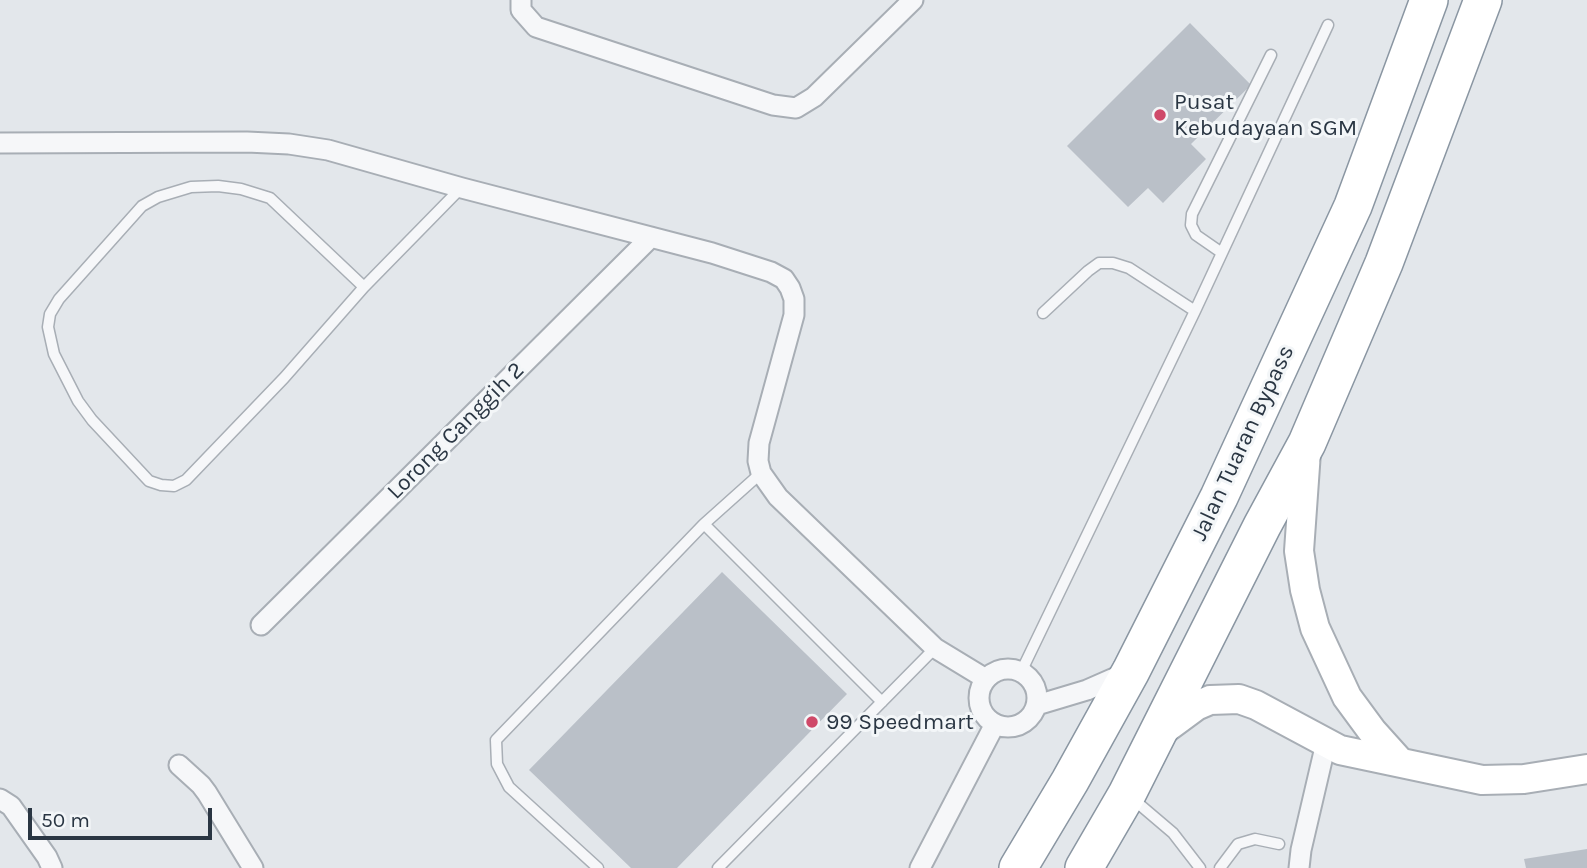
<!DOCTYPE html>
<style>
body{margin:0}
#map{position:relative;width:1587px;height:868px;overflow:hidden;background:#e3e7eb;font-family:Karla,sans-serif}
canvas{display:block}
.scale{position:absolute;left:28px;top:808px;width:184px;height:32px;box-sizing:border-box;border:4px solid #2a3643;border-top:0;padding-left:9px;font-size:21px;line-height:24px;white-space:nowrap;color:#2a3643;-webkit-text-stroke:5px #f3f6f8;paint-order:stroke}
</style>
<div id="map">
<canvas width="1587" height="868"></canvas>
<div class="scale">50 m</div>
</div>
<script>
const ctx = document.querySelector('canvas').getContext('2d');
ctx.lineJoin = 'round';
function fillPath(path, color) { ctx.fillStyle = color; ctx.fill(path, 'evenodd'); }
const toPath = rows => new Path2D(rows.map(r => 'M' + r).join(''));
function stroke(path, color, width, dash) { ctx.strokeStyle = color; ctx.lineWidth = width; ctx.lineCap = dash ? 'butt' : 'round'; ctx.setLineDash(dash || []); ctx.stroke(path); }
function write(font, color, halo, rows, align = 'center') {
  ctx.font = font + ' Karla,sans-serif'; ctx.lineWidth = 6; ctx.setLineDash([]); ctx.textBaseline = 'middle'; ctx.strokeStyle = halo; ctx.fillStyle = color; for (const [text, x, y, turn = 0] of rows) {
    ctx.save(); ctx.translate(x, y); ctx.rotate((+turn || 0) * Math.PI / 180); ctx.textAlign = isNaN(turn) ? turn : align; if (halo) ctx.strokeText(text, 0, 0); ctx.fillText(text, 0, 0); ctx.restore();
  }
}
fillPath(toPath([
 [1190,23,1251,85,1191,144,1206,159,1163,203,1148,188,1128,207,1067,146],
 [722,572,847,694,677,868,631,868,529,770],
 [1587,849,1587,868,1526,868,1524,859]
]), '#bac0c8');
const lane = toPath([
 [1222,253,1196,235,1191,225,1192,214,1271,55],
 [364,287,270,198,241,189,218,186,191,187,158,197,142,206,59,299,50,314,48,327,54,354,78,401,92,420,149,481,161,485,174,486,186,480,284,378,364,287,461,188],
 [1043,313,1088,271,1099,263,1113,263,1129,268,1195,311],
 [704,524,882,702],
 [1021,672,1195,311,1328,25],
 [1133,799,1173,833,1200,868],
 [598,868,509,787,497,764,496,740,704,524,761,473],
 [718,868,935,648],
 [1220,868,1238,844,1255,839,1279,844]
]);
const street = toPath([
 [521,0,521,10,536,27,773,105,796,108,814,97,913,0],
 [0,143,247,142,289,144,328,150,462,188,712,253,771,272,784,279,790,288,794,299,794,315,759,443,758,461,761,473,778,497,935,648,986,679],
 [261,625,651,237],
 '979 698a29 29 0 1 1 58 0a29 29 0 1 1-58 0Z',
 [1037,705,1087,690,1128,672],
 [179,765,201,785,207,793,253,868],
 [0,799,11,806,47,857,52,868],
 [920,868,995,724],
 [1299,868,1301,850,1326,743]
]);
const secondary = toPath([
 [1306,452,1299,551,1305,590,1315,628,1347,697,1372,731,1399,761],
 [1158,734,1196,706,1210,700,1239,699,1256,705,1340,750,1482,780,1524,779,1587,769]
]);
const highway = toPath([
 [1018,868,1070,781,1131,671,1219,497,1353,206,1429,0],
 [1084,868,1127,794,1262,526,1307,443,1384,263,1483,0]
]);
stroke(lane, '#a8aeb5', 13);
stroke(street, '#a8aeb5', 23);
stroke(secondary, '#a8aeb5', 32);
stroke(highway, '#8a96a2', 40);
stroke(lane, '#f6f7f9', 10);
stroke(street, '#f6f7f9', 19);
stroke(secondary, '#fff', 28);
stroke(highway, '#fff', 37);
for (const [x, y, r, color] of [
 [1160,115,7,"#cf4969"],
 [812,722,7,"#cf4969"]
]) { const dot = new Path2D(); dot.arc(x, y, r, 0, 2 * Math.PI); ctx.fillStyle = color; ctx.fill(dot); stroke(dot, '#f3f6f8', 2.5); }
write('23px', '#2a3643', '#f3f6f8', [
 ["Pusat",1174,102],
 ["Kebudayaan SGM",1174,128],
 ["99 Speedmart",826,722]
], 'left');
write('23px', '#2a3643', '#f3f6f8', [
 ["Lorong Canggih 2",456,431,-45],
 ["Jalan Tuaran Bypass",1243,443,-65]
]);
</script>
